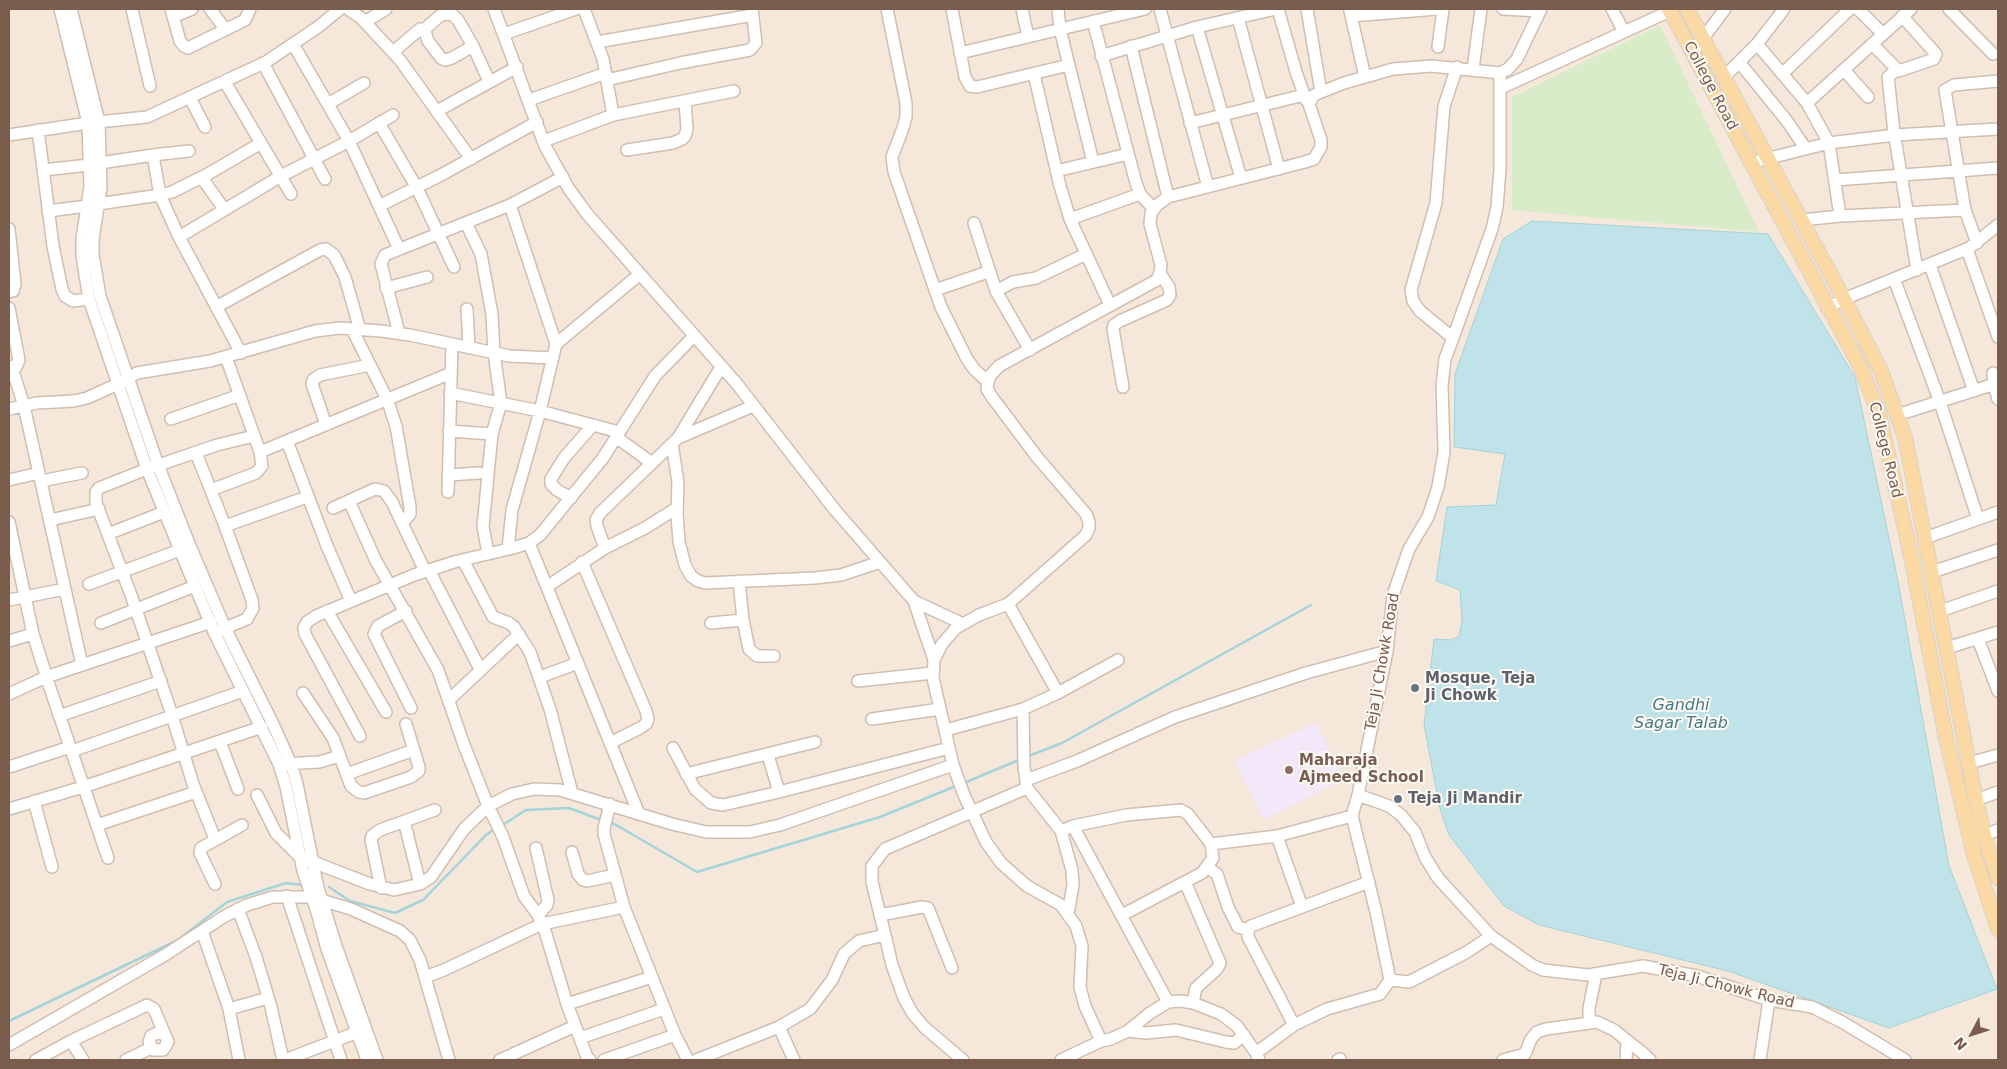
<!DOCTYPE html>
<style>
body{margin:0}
#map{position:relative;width:2007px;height:1069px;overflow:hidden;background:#fdf6ec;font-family:"DejaVu Sans",sans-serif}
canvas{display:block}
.frame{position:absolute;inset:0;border:10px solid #7a5c4d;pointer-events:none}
.north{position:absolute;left:1947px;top:1009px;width:50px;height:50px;-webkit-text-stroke:4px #fffaf3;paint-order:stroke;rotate:230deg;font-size:14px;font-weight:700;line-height:20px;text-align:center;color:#7a5c4d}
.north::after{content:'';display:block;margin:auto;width:18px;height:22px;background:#7a5c4d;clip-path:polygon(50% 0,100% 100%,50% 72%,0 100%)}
</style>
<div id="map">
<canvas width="2007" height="1069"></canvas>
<div class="frame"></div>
<div class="north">N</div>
</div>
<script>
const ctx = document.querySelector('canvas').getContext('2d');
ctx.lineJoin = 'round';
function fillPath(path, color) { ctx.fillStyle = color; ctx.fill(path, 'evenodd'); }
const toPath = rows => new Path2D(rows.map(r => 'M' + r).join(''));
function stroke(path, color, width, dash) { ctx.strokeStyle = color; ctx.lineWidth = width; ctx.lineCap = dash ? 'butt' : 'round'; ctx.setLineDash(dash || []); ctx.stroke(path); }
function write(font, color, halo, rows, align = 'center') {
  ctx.font = font + ' "DejaVu Sans",sans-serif'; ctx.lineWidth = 4; ctx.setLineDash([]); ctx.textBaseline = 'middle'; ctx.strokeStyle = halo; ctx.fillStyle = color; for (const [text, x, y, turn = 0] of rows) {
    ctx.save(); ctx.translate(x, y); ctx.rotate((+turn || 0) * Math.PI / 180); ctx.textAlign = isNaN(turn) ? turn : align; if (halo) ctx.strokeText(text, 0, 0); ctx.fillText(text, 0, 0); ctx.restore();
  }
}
fillPath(toPath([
 [9,9,1998,9,1998,1060,9,1060]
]), '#f5e8da');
fillPath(toPath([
 [1316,723,1344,779,1264,819,1234,760]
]), '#f3e8fa');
fillPath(toPath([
 [1660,25,1759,232,1512,210,1512,97]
]), '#d8ecc9');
const water = toPath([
 [1532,221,1768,234,1855,377,1898,581,1949,866,1997,989,1889,1028,1728,971,1539,925,1504,906,1449,835,1440,809,1424,725,1434,639,1451,640,1459,636,1462,620,1460,590,1436,581,1447,507,1496,505,1505,454,1454,447,1455,374,1503,239,1532,221]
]);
fillPath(water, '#bfe3e8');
stroke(water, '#a5d3da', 1);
stroke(toPath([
 [1026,757,1062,743,1311,605],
 [964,783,1021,759],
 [609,822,618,826,697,872,880,817,956,786],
 [501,826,526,810,569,808,601,820],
 [329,887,350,901,395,913,423,900,486,835,496,828],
 [9,1021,178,940,227,902,286,883,302,885]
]), '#a5d3da', 2.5);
const minor = toPath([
 [60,9,88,123,90,187,82,238,82,256,89,299,147,469,180,550,214,632,279,764,286,787,303,871,317,912,327,949,367,1060],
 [71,9,99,122,101,188,93,239,93,255,100,296,158,465,190,546,225,628,272,722,291,764,297,784,318,888,336,946,377,1060],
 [132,9,150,86],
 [171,9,180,41,184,46,188,48,245,20,250,9],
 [210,9,226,30],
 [348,9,361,18,400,60,471,159],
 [494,9,545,146,569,189,588,215,737,384,835,510,914,601,934,660],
 [584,9,603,59,613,115],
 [887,9,906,103,906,117,903,128,892,157,894,172,941,307,967,359,974,369,988,382],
 [952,9,965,77,970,86,977,87,1069,65],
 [1022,9,1028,37],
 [1058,9,1060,29,1093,162],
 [1160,9,1208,187],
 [1278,9,1296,72,1306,100],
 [1307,9,1321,92],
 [1503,9,1540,11],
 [1612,9,1624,32],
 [1858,9,1883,34],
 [1949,9,1993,54],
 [1350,11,1365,77],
 [1351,16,1437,9],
 [173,17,192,9],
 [1238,18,1279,169],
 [1093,21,1136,183,1140,194,1154,209],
 [365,22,386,9],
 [1197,27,1241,178],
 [504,34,576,9],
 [597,42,753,15],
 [293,44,349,141,399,249],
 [1757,44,1807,103,1829,143,1840,216],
 [1872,44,1899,71,1934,59,1936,54,1902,16],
 [473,46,452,58,445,60,441,58,428,41,425,31,427,27,441,15,447,14,453,15,458,20,473,46,489,81],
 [1131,46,1168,197],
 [1438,47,1443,9],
 [393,52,420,29],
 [960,53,1145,9],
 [1692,53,1725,9],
 [1101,56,1197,27,1276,9],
 [1739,62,1787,121,1806,149],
 [263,63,325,179],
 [1473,69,1481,9],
 [1844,70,1868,97],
 [1899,71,1895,71,1888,77,1894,132,1917,270],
 [1783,73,1850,9],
 [1034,74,1060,186,1070,219,1110,305],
 [1724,77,1757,44,1784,9],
 [607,80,680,63,750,50,756,43,752,9],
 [225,82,291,194],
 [1501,88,1670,11],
 [190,98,205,127],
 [529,100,606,73],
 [1807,103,1911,9],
 [328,104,364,83],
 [437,111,517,67],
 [379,123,417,188,454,267],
 [1190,123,1304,95],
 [38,130,53,246,62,289,65,296,73,301,89,299],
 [9,135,88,123,147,117,266,62,318,27,340,9],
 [544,141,613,115,734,91],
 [627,150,673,143,682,139,685,136,687,129,685,101],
 [153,155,160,195,179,237,241,353],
 [100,163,153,155,189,151],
 [1750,163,1829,143,1895,135,1998,129],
 [43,170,89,165],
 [1056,171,1128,154],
 [202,178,224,209],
 [1835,180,1998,168],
 [98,204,160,195,172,192,208,174,261,143],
 [379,206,441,175,537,122],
 [48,211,87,206],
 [1070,219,1140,194],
 [1802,220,1840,216,1965,210],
 [466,223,481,254,492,314,494,353,501,403,492,434,483,526,488,554],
 [974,223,996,291,1030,350],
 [9,229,15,284,13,291,9,292],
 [179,237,281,176,349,141,393,115],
 [1977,243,1965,210,1945,90,1954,85,1998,81],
 [1967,249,1998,337],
 [1930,265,1974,391],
 [1896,284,1940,402,1978,519],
 [386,288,427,277],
 [935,290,988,272],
 [996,291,1013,282,1036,278,1086,254],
 [216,307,320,250,326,249,334,255,345,277,360,330],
 [9,308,19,360,16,367,9,369],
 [1827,308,1844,299,1969,248,1998,225],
 [467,309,469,348],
 [352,329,387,399,396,426,410,507,410,514,402,523],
 [399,333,381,264,385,255,510,205,563,177],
 [1453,338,1492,229,1497,207,1500,169,1500,73],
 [556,344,640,274],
 [13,366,12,368,24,406,82,665],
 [1993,373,1994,385,1998,399],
 [1123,387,1113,329,1114,325,1120,321,1167,300,1170,295,1169,287,1160,273],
 [450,393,540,411,619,432],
 [9,409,37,403,74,401,87,398,118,384,137,373,210,361,315,331,340,328,381,331,410,335,509,356,553,358],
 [1897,415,1998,383],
 [171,419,240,395],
 [326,425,312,384,313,380,320,375,370,365],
 [449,431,492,434],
 [616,437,652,463],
 [678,438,753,406],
 [287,441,327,546,351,601],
 [672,444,678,482,677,514,679,542,685,565,691,576,698,581,706,583,815,578,841,575,880,562],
 [260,452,451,373],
 [196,453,225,526,252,600,253,608,247,619,218,631],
 [448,475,479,473],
 [9,480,39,473],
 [41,481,82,473],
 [211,490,256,473,262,466,260,452,226,357],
 [448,492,452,344],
 [571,498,557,490,551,484,551,479,564,458,593,425],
 [349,501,376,561,438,670,464,745,488,806,503,837,524,896,538,915,545,931,567,1004,587,1057,590,1060],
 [333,508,375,489,384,491,392,502,425,571],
 [50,520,99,509],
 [9,522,33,634,50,688,108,858],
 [225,526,307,497],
 [108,534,164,512],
 [1925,538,1998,512],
 [529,543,639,814],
 [605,548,597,526,596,520,600,513,678,438,721,367],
 [508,549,512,510,540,411,556,344,510,205],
 [463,560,493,617,509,623,514,627,530,652,550,709,572,793],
 [582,562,646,711,648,719,646,724,640,728,610,743],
 [429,570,480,669],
 [1932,572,1998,550],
 [739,581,743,620,749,649,757,656,774,656],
 [89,584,180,550],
 [548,586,605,548,645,528,677,508],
 [9,600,65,589],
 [914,601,963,624],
 [1008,604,1058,693,1023,709,1024,767,1027,788,1061,831],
 [327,611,386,712],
 [406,611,378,626,374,634,411,708],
 [1940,611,1998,591],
 [101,623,195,586],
 [711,623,743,620],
 [1978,639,1998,691],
 [9,641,33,634],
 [1947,648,1998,632],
 [540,677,578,663],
 [858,681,933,673],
 [303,693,333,738,351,786,359,792,364,793,411,777,419,771,419,767,406,724],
 [1058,693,1118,660],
 [9,694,46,677,211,622],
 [449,700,519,634],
 [59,716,161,681],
 [872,719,940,709],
 [946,730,1023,709],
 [360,736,305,634,304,628,307,622,316,616,414,575,454,562,513,548,529,543,540,535,603,458,655,376,694,336],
 [220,742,238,789],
 [673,748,695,789,711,803,723,805,779,792,949,748],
 [72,751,243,691],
 [768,755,779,792],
 [1969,763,1998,755],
 [283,764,319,762,340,756],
 [9,767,70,747],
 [347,774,414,750],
 [686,774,815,742],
 [1026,780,1077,761,1175,717,1306,673,1387,651],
 [257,795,276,833,300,857,370,884,394,890,420,884,431,877,464,829,488,806,512,794,534,789,560,790,672,824,706,832,750,832,780,825,953,765],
 [1358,795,1389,806,1401,815,1415,832,1425,857,1438,878,1491,936,1532,965,1543,970,1588,975,1643,966,1697,976,1769,1000,1812,1007,1842,1022,1905,1060],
 [1976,800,1998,792],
 [34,801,52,867],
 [610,804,604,828,604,834,624,907,675,1035],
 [9,809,83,787,262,727],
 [404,821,420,884],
 [97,825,196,792],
 [1073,826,1168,1002],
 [1984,835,1998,830],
 [1277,836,1302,907],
 [215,839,193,784,170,709,131,595,96,503,96,492,99,488,147,469,217,445,254,436],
 [536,848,548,900,547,905,538,915],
 [572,852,578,874,583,880,587,881,615,875],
 [1207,867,1217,874,1228,907,1238,927,1248,930],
 [1185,882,1220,963,1217,969,1196,988,1193,1003],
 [215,884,200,853,201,848,242,825],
 [381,888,371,840,372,836,380,830,435,810],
 [287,896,341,1060],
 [238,909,256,957,271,1007,283,1060],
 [1068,914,1073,885,1072,870,1061,831,1073,826,1126,815,1181,810,1188,814,1211,844,1277,836,1352,816],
 [880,915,922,907,928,908,952,968],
 [1122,915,1202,873,1213,858,1211,844],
 [202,931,229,1009,239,1060],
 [885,935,892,965,904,998,913,1014,925,1028,963,1060],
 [425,977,444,970,542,924,624,907],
 [1390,980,1409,982,1467,952,1491,936],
 [567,1004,652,977],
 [229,1009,268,998],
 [1589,1022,1589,1008,1596,974],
 [1294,1025,1248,937,1248,930,1251,926,1369,882],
 [779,1027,810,1009,832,980,844,954,852,947,859,941,885,935,872,882,872,866,885,849,1027,788],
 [1128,1031,1146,1033,1176,1030,1226,1042,1234,1043,1244,1035],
 [580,1038,664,1009],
 [71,1041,83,1060],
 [9,1045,165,955,225,916,247,905,273,897,311,897,351,909,400,931,410,940,420,960,449,1060],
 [1256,1053,1294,1025,1327,1009,1380,994,1390,980,1376,912,1352,816,1358,795,1387,651,1393,595,1409,549,1428,517,1438,487,1444,452,1442,385,1445,359,1453,338,1420,311,1413,301,1411,290,1436,203,1444,106,1457,67],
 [36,1060,71,1041,147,1005,154,1009,168,1042,163,1050,153,1050,149,1042,151,1036,157,1033,163,1034],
 [126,1060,151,1048],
 [285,1060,363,1030],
 [500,1060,575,1026],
 [604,1060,675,1035,688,1060],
 [696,1060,779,1027,794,1060],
 [1061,1060,1101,1041],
 [1259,1060,1256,1053,1237,1026,1221,1014,1193,1003,1181,1001,1168,1002,1150,1013,1128,1031,1111,1039,1101,1041,1085,1006,1080,987,1082,946,1076,926,1061,905,1027,886,1001,863,986,842,964,795,953,765,933,678,934,660,942,644,956,628,979,615,1008,604,1086,535,1089,528,1089,522,1086,514,1037,457,992,397,987,389,988,382,990,376,999,366,1157,280,1160,273,1161,265,1150,224,1151,213,1157,205,1168,197,1305,162,1314,159,1321,147,1321,140,1309,104,1314,95,1344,83,1393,69,1431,66,1500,73,1508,69,1517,59,1541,9],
 [1338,1060,1340,1059],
 [1503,1060,1525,1054,1531,1039,1537,1032,1546,1029,1597,1022,1614,1030,1644,1054,1650,1060],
 [1626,1060,1627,1042],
 [1760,1060,1769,1000]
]);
const major = toPath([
 [1669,9,1860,366,1879,414,1910,551,1946,738,1974,855,1998,929],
 [1687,9,1844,299,1881,371,1895,410,1905,437,1976,800,1984,835,1998,878]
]);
stroke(minor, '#d1beb0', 14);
stroke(major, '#dad1cd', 16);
stroke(minor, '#fff', 11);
stroke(major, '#fbd9a5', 14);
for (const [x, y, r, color] of [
 [1415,688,5,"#6b7280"],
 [1289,770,5,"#8d6e63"],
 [1398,799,5,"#6b7280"]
]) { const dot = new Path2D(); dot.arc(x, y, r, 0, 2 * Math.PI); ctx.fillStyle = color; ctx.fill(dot); stroke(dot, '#fffaf3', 2); }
write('15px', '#7a5c4d', '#fffaf3', [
 ["College Road",1710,86,62],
 ["College Road",1885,450,76],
 ["Teja Ji Chowk Road",1383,662,-80],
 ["Teja Ji Chowk Road",1726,987,14]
]);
write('bold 15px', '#5b616d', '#fffaf3', [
 ["Mosque, Teja",1425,679],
 ["Ji Chowk",1425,696],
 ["Teja Ji Mandir",1408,799]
], 'left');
write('bold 15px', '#785e54', '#fffaf3', [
 ["Maharaja",1299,761],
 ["Ajmeed School",1299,778]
], 'left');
write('italic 16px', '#437c86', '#fffaf3', [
 ["Gandhi",1681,706],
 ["Sagar Talab",1681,724]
]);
</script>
